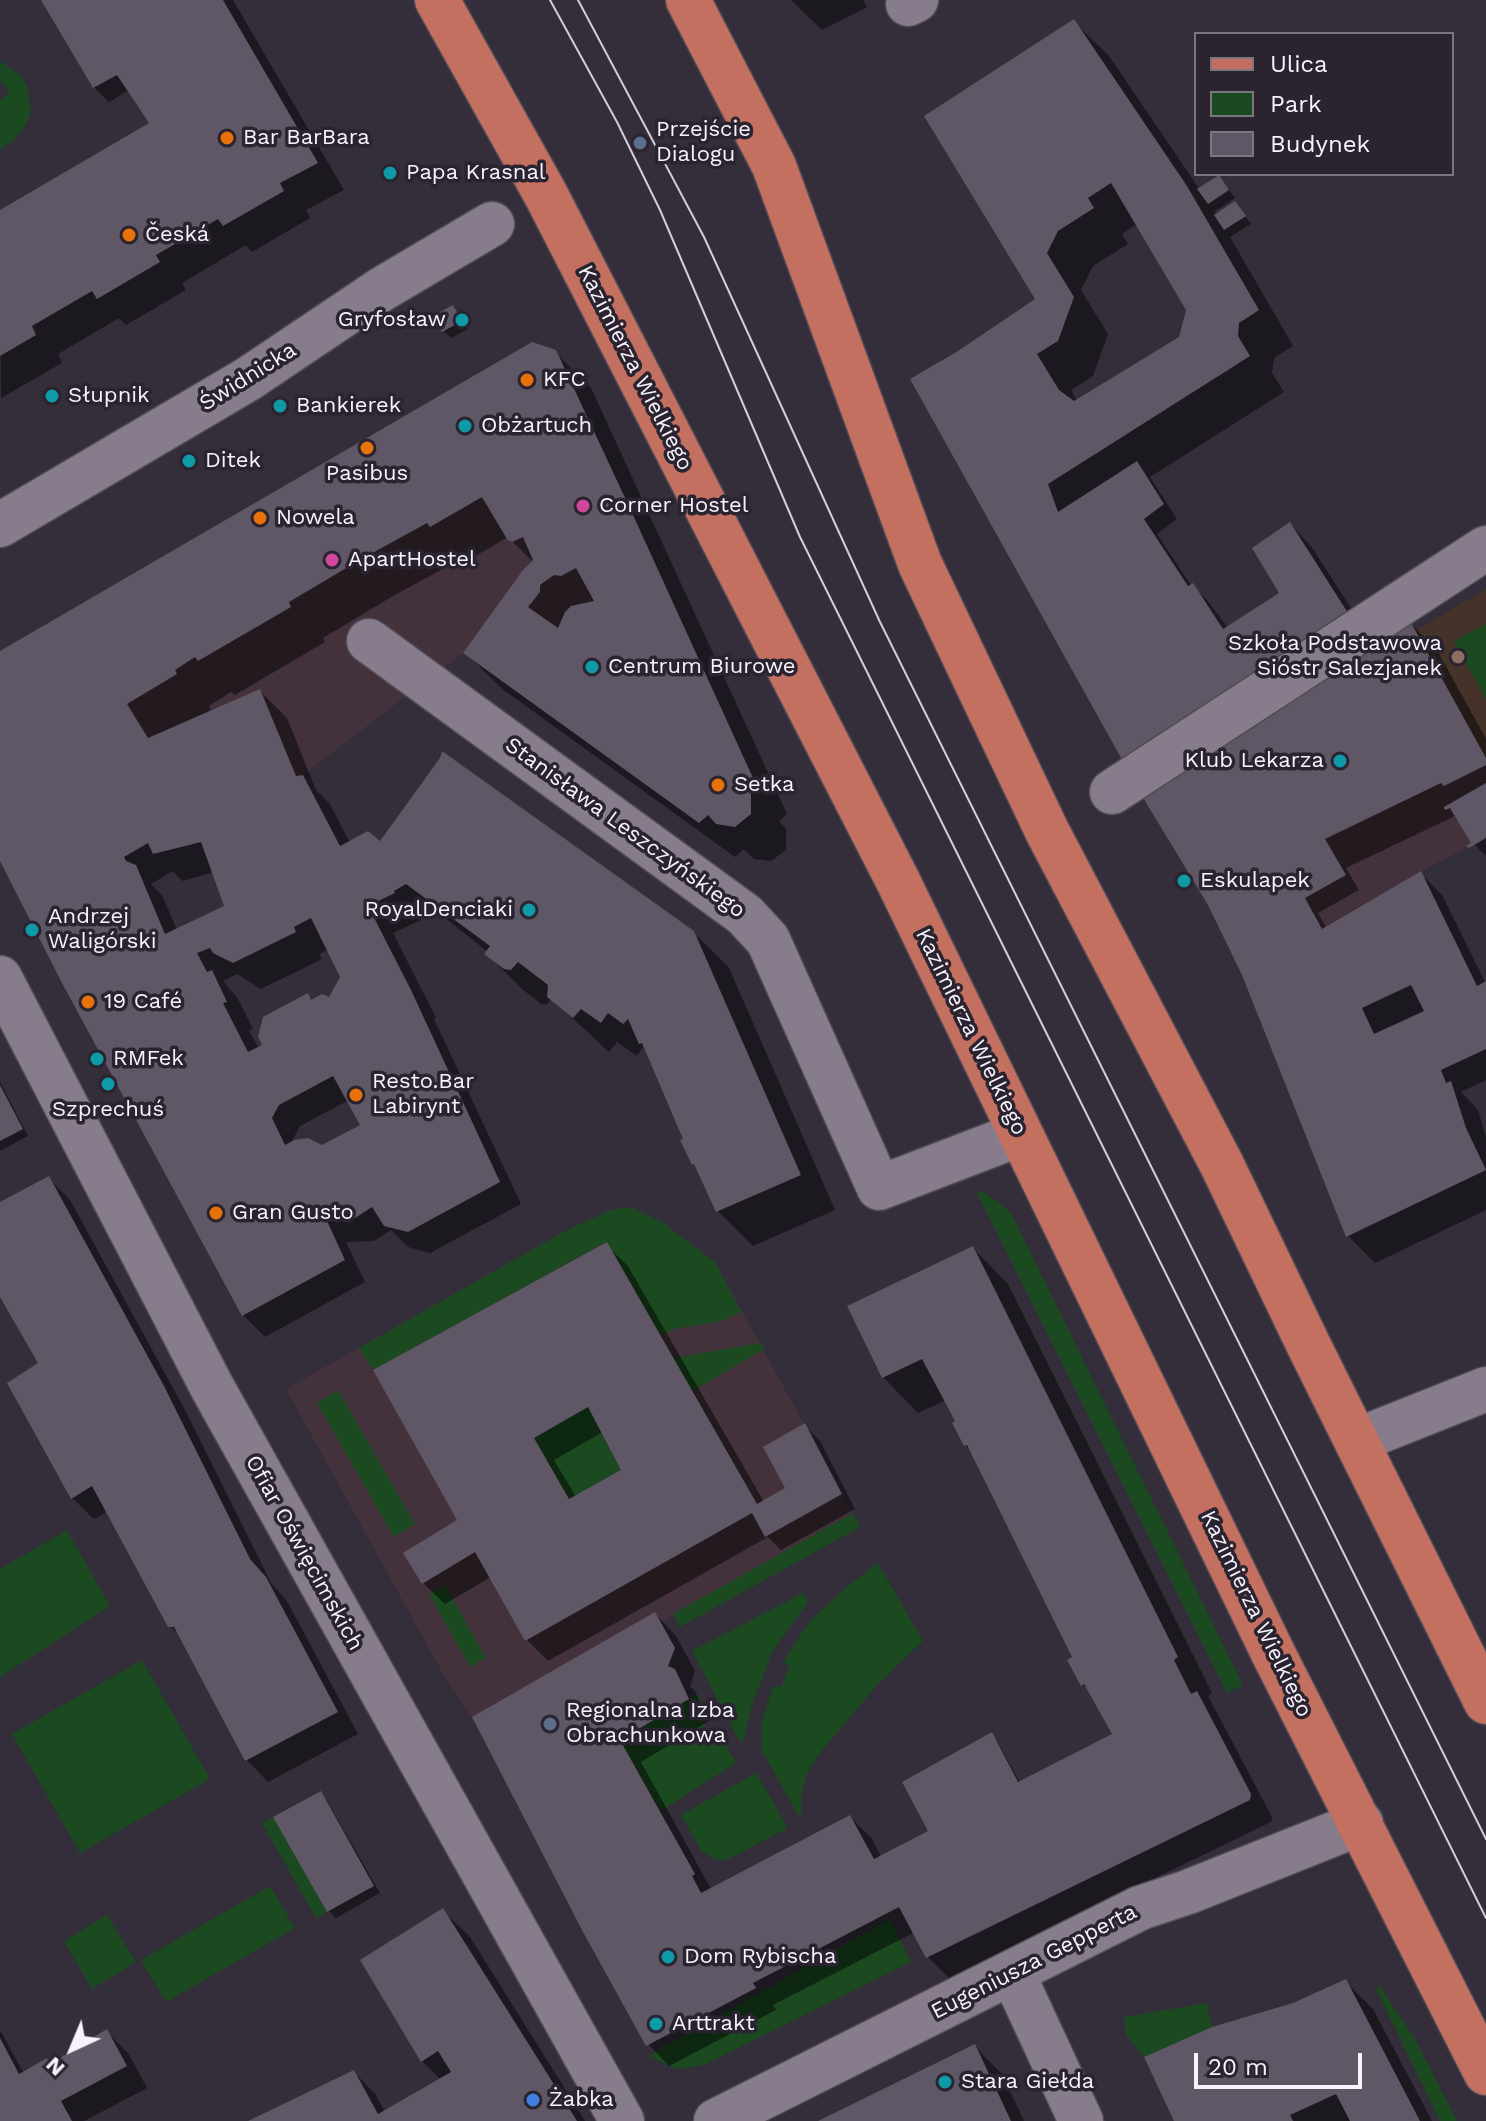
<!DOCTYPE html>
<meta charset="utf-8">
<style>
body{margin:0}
#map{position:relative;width:1486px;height:2121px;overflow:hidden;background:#342d3a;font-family:"Work Sans",sans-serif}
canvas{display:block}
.legend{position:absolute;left:1194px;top:32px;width:260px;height:144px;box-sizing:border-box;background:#2a2330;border:2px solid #7c7681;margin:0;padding:10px 14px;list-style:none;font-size:24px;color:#f7f2fb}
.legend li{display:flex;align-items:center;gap:16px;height:40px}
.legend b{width:40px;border:2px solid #7c7681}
.north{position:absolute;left:32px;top:2009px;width:80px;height:80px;-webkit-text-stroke:6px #2a2330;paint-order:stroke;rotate:224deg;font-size:22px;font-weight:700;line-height:32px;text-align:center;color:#f7f2fb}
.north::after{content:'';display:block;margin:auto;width:28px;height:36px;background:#f7f2fb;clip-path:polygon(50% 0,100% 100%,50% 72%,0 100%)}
.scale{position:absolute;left:1194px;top:2053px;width:168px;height:36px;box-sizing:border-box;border:4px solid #f7f2fb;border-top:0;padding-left:10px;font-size:24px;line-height:28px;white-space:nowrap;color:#f7f2fb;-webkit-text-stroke:6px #2a2330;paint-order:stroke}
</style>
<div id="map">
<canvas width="1486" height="2121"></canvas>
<ul class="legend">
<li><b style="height:10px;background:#c37060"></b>Ulica</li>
<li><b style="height:22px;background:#1b4a21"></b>Park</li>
<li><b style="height:22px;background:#605766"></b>Budynek</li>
</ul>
<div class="north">N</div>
<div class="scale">20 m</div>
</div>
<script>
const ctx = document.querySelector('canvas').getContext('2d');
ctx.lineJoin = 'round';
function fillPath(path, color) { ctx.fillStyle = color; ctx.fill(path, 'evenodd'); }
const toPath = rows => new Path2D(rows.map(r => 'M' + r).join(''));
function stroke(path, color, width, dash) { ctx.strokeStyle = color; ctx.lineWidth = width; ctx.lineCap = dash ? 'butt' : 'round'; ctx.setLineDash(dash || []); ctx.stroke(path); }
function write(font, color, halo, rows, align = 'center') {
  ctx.font = font + ' "Work Sans",sans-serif'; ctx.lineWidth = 7; ctx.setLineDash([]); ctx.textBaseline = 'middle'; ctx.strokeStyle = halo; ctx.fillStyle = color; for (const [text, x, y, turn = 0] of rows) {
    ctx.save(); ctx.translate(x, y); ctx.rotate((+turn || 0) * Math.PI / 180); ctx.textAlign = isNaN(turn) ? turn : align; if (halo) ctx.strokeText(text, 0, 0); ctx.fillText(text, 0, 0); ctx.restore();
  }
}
fillPath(toPath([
 [532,342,556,350,633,515,753,778,745,785,751,792,751,814,735,827,716,824,708,815,699,823,463,653,303,775,0,861,0,651],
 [1410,621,1486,758,1486,838,1421,871,1242,975,1208,905],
 [630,1207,662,1222,715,1262,853,1513,661,1622,675,1648,669,1666,675,1669,689,1699,620,1740,514,1797,472,1717,448,1683,286,1389,567,1230,611,1210]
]), '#43323c');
fillPath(toPath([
 [1486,589,1486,758,1415,631]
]), '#45332a');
fillPath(toPath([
 [0,61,21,76,27,86,31,112,26,124,16,139,0,149,0,100,9,93,0,79],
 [1486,624,1486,699,1454,641],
 [976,1191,983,1192,999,1202,1012,1215,1243,1685,1227,1693],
 [630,1207,662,1222,715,1262,741,1312,722,1321,674,1329,661,1336,606,1242,373,1370,359,1348,567,1230,611,1210],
 [761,1343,765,1349,692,1391,673,1358],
 [338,1390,415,1524,394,1537,317,1403],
 [588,1407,621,1470,569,1499,534,1438],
 [853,1513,860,1527,680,1627,673,1614],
 [67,1530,110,1606,0,1677,0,1569],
 [878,1563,923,1641,876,1686,820,1753,807,1773,801,1798,801,1820,761,1749,762,1722,773,1686,781,1687,790,1665,783,1663,799,1637,812,1619,848,1586],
 [445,1585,486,1658,470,1667,429,1594],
 [803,1593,808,1602,772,1652,751,1708,744,1739,740,1742,692,1651],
 [142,1660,210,1779,80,1853,12,1734],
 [697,1694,710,1717,703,1722,717,1746,724,1742,736,1763,661,1811,620,1740],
 [756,1773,788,1828,727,1860,717,1860,702,1852,681,1815],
 [273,1817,327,1912,316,1918,262,1823],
 [270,1886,295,1928,166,2002,141,1960],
 [107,1915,136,1962,92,1989,64,1941],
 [890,1919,911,1962,704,2065,677,2069,648,2056],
 [1379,1985,1414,2037,1457,2121,1440,2121,1376,1989],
 [1207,2003,1212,2027,1144,2057,1126,2035,1124,2017]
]), '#1b4a21');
fillPath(toPath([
 [43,0,233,0,344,190,306,210,310,218,252,252,246,245,182,283,186,290,126,325,119,318,58,354,62,363,1,398,0,213,151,123,129,90,109,102,94,87],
 [791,0,863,0,867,7,822,30],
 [1073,21,1109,56,1200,190,1219,177,1235,198,1214,212,1217,216,1235,203,1251,224,1230,237,1293,346,1274,358,1272,373,1284,392,1150,477,1177,519,1157,534,1192,587,1207,600,1228,628,1281,594,1290,524,1311,546,1372,641,1148,785,991,520,1038,300],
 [1137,224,1189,310,1181,338,1077,401,1071,390,1093,376,1108,334,1081,290,1093,266,1128,244,1122,234],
 [453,307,468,329,451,338,444,331],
 [555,352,591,388,787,814,779,821,786,829,786,850,771,861,754,859,744,849,735,857,501,688,466,653,534,563,508,537,467,561,463,558,393,596,323,638,325,642,235,695,231,692,209,706,212,712,260,691,287,718,316,790,330,804,350,843,392,851,693,932,729,968,835,1210,753,1246,718,1211,699,1170,693,1164,686,1140,644,1046,637,1056,617,1042,609,1052,551,998,547,1005,541,1004,522,989,487,954,488,952,435,910,420,918,421,920,393,933,436,1018,434,1019,521,1204,430,1253,408,1247,391,1230,374,1241,346,1242,365,1282,265,1337,243,1315,0,856,0,654],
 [173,871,182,881,214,872,226,907,177,930,162,895,151,884],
 [329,949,342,977,330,1000,313,1001,307,996,259,1049,249,1031,253,1029,238,999,223,981,237,974,261,989,322,959,319,954],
 [349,1100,363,1126,322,1147,291,1143,300,1126],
 [1410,623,1437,650,1486,739,1486,856,1474,844,1457,815,1346,868,1359,890,1318,913,1327,929,1421,874,1442,895,1486,984,1486,1080,1461,1092,1478,1110,1486,1137,1486,1210,1375,1263,1348,1236,1244,975],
 [0,1082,28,1136,0,1151],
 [48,1178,70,1200,185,1410,271,1583,287,1601,358,1734,268,1782,247,1760,182,1638,170,1626,108,1511,94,1519,72,1498,41,1364,0,1293,0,1205],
 [606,1245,628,1266,764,1502,787,1489,805,1426,820,1441,855,1509,781,1550,768,1537,548,1661,527,1640,491,1577,445,1604,423,1583,460,1521],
 [603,1432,624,1470,576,1497,554,1460],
 [973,1248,1008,1284,1212,1693,1208,1696,1272,1817,1271,1822,949,1978,928,1957,915,1932,773,2005,776,2010,669,2066,648,2044,474,1718,655,1614,676,1636,695,1671,690,1686,696,1693,709,1721,641,1762,711,1889,850,1817,872,1839,881,1857,931,1831,991,1735,998,1742,1021,1785,1116,1735,1093,1694,1082,1684,1075,1658,972,1452,965,1445,957,1421,946,1400,918,1413,883,1377],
 [320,1794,327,1801,380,1893,336,1918,329,1911],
 [442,1910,470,1937,585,2121,252,2121,354,2072,375,2094,385,2112,441,2080,422,2061],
 [1346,1982,1373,2009,1432,2121,1176,2121,1294,2005],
 [0,2030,24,2074,47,2061,51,2065,107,2032,128,2053,147,2088,84,2121,0,2121],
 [974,2046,1002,2074,1024,2121,823,2121]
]), '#0007');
fillPath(toPath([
 [41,0,223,0,318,163,280,183,284,191,223,226,218,219,156,255,160,262,97,299,92,291,32,326,36,335,0,356,0,210,149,123,117,75,93,88],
 [1074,19,1187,186,1259,310,1239,323,1238,336,1250,356,1048,484,1058,512,1137,461,1164,504,1144,519,1188,586,1193,583,1223,629,1279,593,1252,548,1290,522,1348,613,1125,765,910,379,958,351,1035,299,924,116],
 [1111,183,1186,310,1179,337,1074,401,1059,390,1037,354,1058,341,1074,297,1047,253,1058,231,1094,208,1088,198],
 [1219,175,1229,190,1208,204,1197,189],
 [1235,201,1246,216,1224,230,1214,215],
 [453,305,462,321,442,332,432,316],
 [532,342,556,350,633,515,753,778,745,785,751,792,751,814,735,827,716,824,708,815,699,823,463,653,523,570,533,560,523,537,512,542,507,539,482,497,430,527,427,523,358,561,289,602,291,607,198,661,195,657,175,670,177,674,127,704,148,738,260,689,296,776,303,775,340,846,368,831,380,841,440,758,442,751,694,931,801,1175,716,1212,694,1164,692,1165,680,1140,683,1139,642,1043,639,1044,628,1019,623,1024,608,1013,601,1023,581,1009,573,1018,547,997,548,985,518,962,511,970,504,969,484,954,490,946,406,884,394,891,395,893,368,906,411,990,500,1182,408,1232,384,1226,372,1207,352,1220,327,1221,345,1260,242,1316,62,983,0,861,0,651],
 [576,568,594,601,571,606,565,612,558,628,528,607,540,592,540,585,554,575,561,576],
 [201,842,224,906,165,934,136,865,126,861,124,857,148,843,153,854],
 [311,918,340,977,329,997,322,994,311,1000,308,993,263,1017,258,1037,262,1045,248,1052,223,1003,227,1002,212,970,207,972,197,953,210,948,213,953,233,963,296,932,294,927],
 [333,1076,360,1125,322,1145,308,1138,294,1140,285,1145,272,1118,279,1105],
 [1410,621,1486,758,1486,765,1444,786,1441,783,1325,839,1346,875,1305,898,1322,929,1421,871,1477,986,1486,981,1486,1049,1441,1070,1446,1083,1451,1081,1466,1128,1486,1170,1346,1237,1242,975,1208,905,1142,796],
 [1411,985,1424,1011,1374,1034,1362,1008],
 [1486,783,1486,838,1469,848,1466,846,1471,843,1450,808,1445,810,1444,807],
 [0,1085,23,1129,0,1141],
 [49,1176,164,1386,250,1559,266,1577,338,1712,245,1761,174,1627,168,1627,92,1486,71,1499,7,1383,38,1363,0,1297,0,1202],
 [607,1242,757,1504,785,1488,763,1447,805,1423,842,1494,765,1537,752,1513,525,1641,475,1552,422,1584,403,1553,457,1520,373,1370],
 [588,1407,621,1470,569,1499,534,1438],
 [973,1246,1178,1657,1174,1660,1191,1694,1197,1691,1251,1794,1250,1800,926,1958,899,1907,753,1983,756,1988,646,2046,583,1932,472,1717,655,1612,675,1648,668,1666,675,1669,689,1699,620,1740,695,1874,692,1876,701,1893,850,1815,874,1859,928,1831,902,1782,992,1732,1018,1782,1112,1734,1084,1684,1081,1686,1067,1660,1072,1657,967,1445,964,1446,952,1423,955,1421,922,1359,882,1378,847,1306],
 [321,1791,374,1886,327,1912,273,1817],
 [443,1908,577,2121,248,2121,354,2070,378,2114,451,2072,438,2051,421,2062,360,1960],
 [1346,1979,1420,2121,1350,2121,1336,2094,1290,2115,1293,2121,1174,2121,1144,2057,1212,2027,1293,2003],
 [107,2029,127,2066,61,2101,72,2121,0,2121,0,2038,19,2074,47,2058,50,2064],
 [975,2044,1011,2121,818,2121]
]), '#605766');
const minor = toPath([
 [908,4,916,0],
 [0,525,248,379,382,289,492,224],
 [369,641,745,915,768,940,879,1188,1020,1134],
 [1112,792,1486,548],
 [0,978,212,1387,622,2121],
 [1358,1440,1486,1389],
 [1012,1972,1081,2121],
 [716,2121,1140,1908,1188,1892,1361,1823]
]);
const major = toPath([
 [437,0,546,195,898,881,1274,1655,1486,2073],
 [688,0,774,166,920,564,1047,831,1222,1165,1309,1346,1486,1702]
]);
stroke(minor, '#514a55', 47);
stroke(major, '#514a55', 47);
stroke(minor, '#867c8c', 44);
stroke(major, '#c37060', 44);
stroke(toPath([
 [550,0,617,122,660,210,800,537,1486,1918],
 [578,0,704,237,880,622,1486,1839]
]), '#d3cdd7', 2);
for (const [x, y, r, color] of [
 [227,138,8,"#e8710a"],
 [640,143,8,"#5c6f8a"],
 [390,173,8,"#0f9aa8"],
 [129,235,8,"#e8710a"],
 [462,320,8,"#0f9aa8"],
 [527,380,8,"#e8710a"],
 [52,396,8,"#0f9aa8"],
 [280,406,8,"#0f9aa8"],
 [465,426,8,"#0f9aa8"],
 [367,448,8,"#e8710a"],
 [189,461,8,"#0f9aa8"],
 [583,506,8,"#d1479c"],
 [260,518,8,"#e8710a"],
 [332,560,8,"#d1479c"],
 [1458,657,8,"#8d6e63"],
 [592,667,8,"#0f9aa8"],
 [1340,761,8,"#0f9aa8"],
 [718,785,8,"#e8710a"],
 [1184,881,8,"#0f9aa8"],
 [529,910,8,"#0f9aa8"],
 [32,930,8,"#0f9aa8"],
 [88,1002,8,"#e8710a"],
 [97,1059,8,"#0f9aa8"],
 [108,1084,8,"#0f9aa8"],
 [356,1095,8,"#e8710a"],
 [216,1213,8,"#e8710a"],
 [550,1724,8,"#5c6f8a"],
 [668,1957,8,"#0f9aa8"],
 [656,2024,8,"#0f9aa8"],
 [945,2082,8,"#0f9aa8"],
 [533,2100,8,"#3f7fe0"]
]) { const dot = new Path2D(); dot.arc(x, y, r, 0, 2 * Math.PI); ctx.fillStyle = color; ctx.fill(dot); stroke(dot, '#2a2330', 3); }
write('22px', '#f7f2fb', '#2a2330', [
 ["Przejście",656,130],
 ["Dialogu",656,155],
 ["Bar BarBara",243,138],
 ["Papa Krasnal",406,173],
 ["Česká",145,235],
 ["Gryfosław",446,320,"right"],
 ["KFC",543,380],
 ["Słupnik",68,396],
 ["Bankierek",296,406],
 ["Obżartuch",481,426],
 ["Ditek",205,461],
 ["Pasibus",367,474,"center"],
 ["Corner Hostel",599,506],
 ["Nowela",276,518],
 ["ApartHostel",348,560],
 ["Szkoła Podstawowa",1442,644,"right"],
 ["Sióstr Salezjanek",1442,669,"right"],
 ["Centrum Biurowe",608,667],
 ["Klub Lekarza",1324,761,"right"],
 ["Setka",734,785],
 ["Eskulapek",1200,881],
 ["RoyalDenciaki",513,910,"right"],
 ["Andrzej",48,917],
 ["Waligórski",48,942],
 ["19 Café",104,1002],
 ["RMFek",113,1059],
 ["Resto.Bar",372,1082],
 ["Labirynt",372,1107],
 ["Szprechuś",108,1110,"center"],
 ["Gran Gusto",232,1213],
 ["Regionalna Izba",566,1711],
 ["Obrachunkowa",566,1736],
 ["Dom Rybischa",684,1957],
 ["Arttrakt",672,2024],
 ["Stara Giełda",961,2082],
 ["Żabka",549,2100]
], 'left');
write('22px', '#f7f2fb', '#2a2330', [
 ["Kazimierza Wielkiego",635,368,63],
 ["Świdnicka",248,377,-32],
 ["Stanisława Leszczyńskiego",625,828,36],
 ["Kazimierza Wielkiego",971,1032,64],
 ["Ofiar Oświęcimskich",304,1553,61],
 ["Kazimierza Wielkiego",1256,1614,64],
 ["Eugeniusza Gepperta",1034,1962,-27]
]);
</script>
